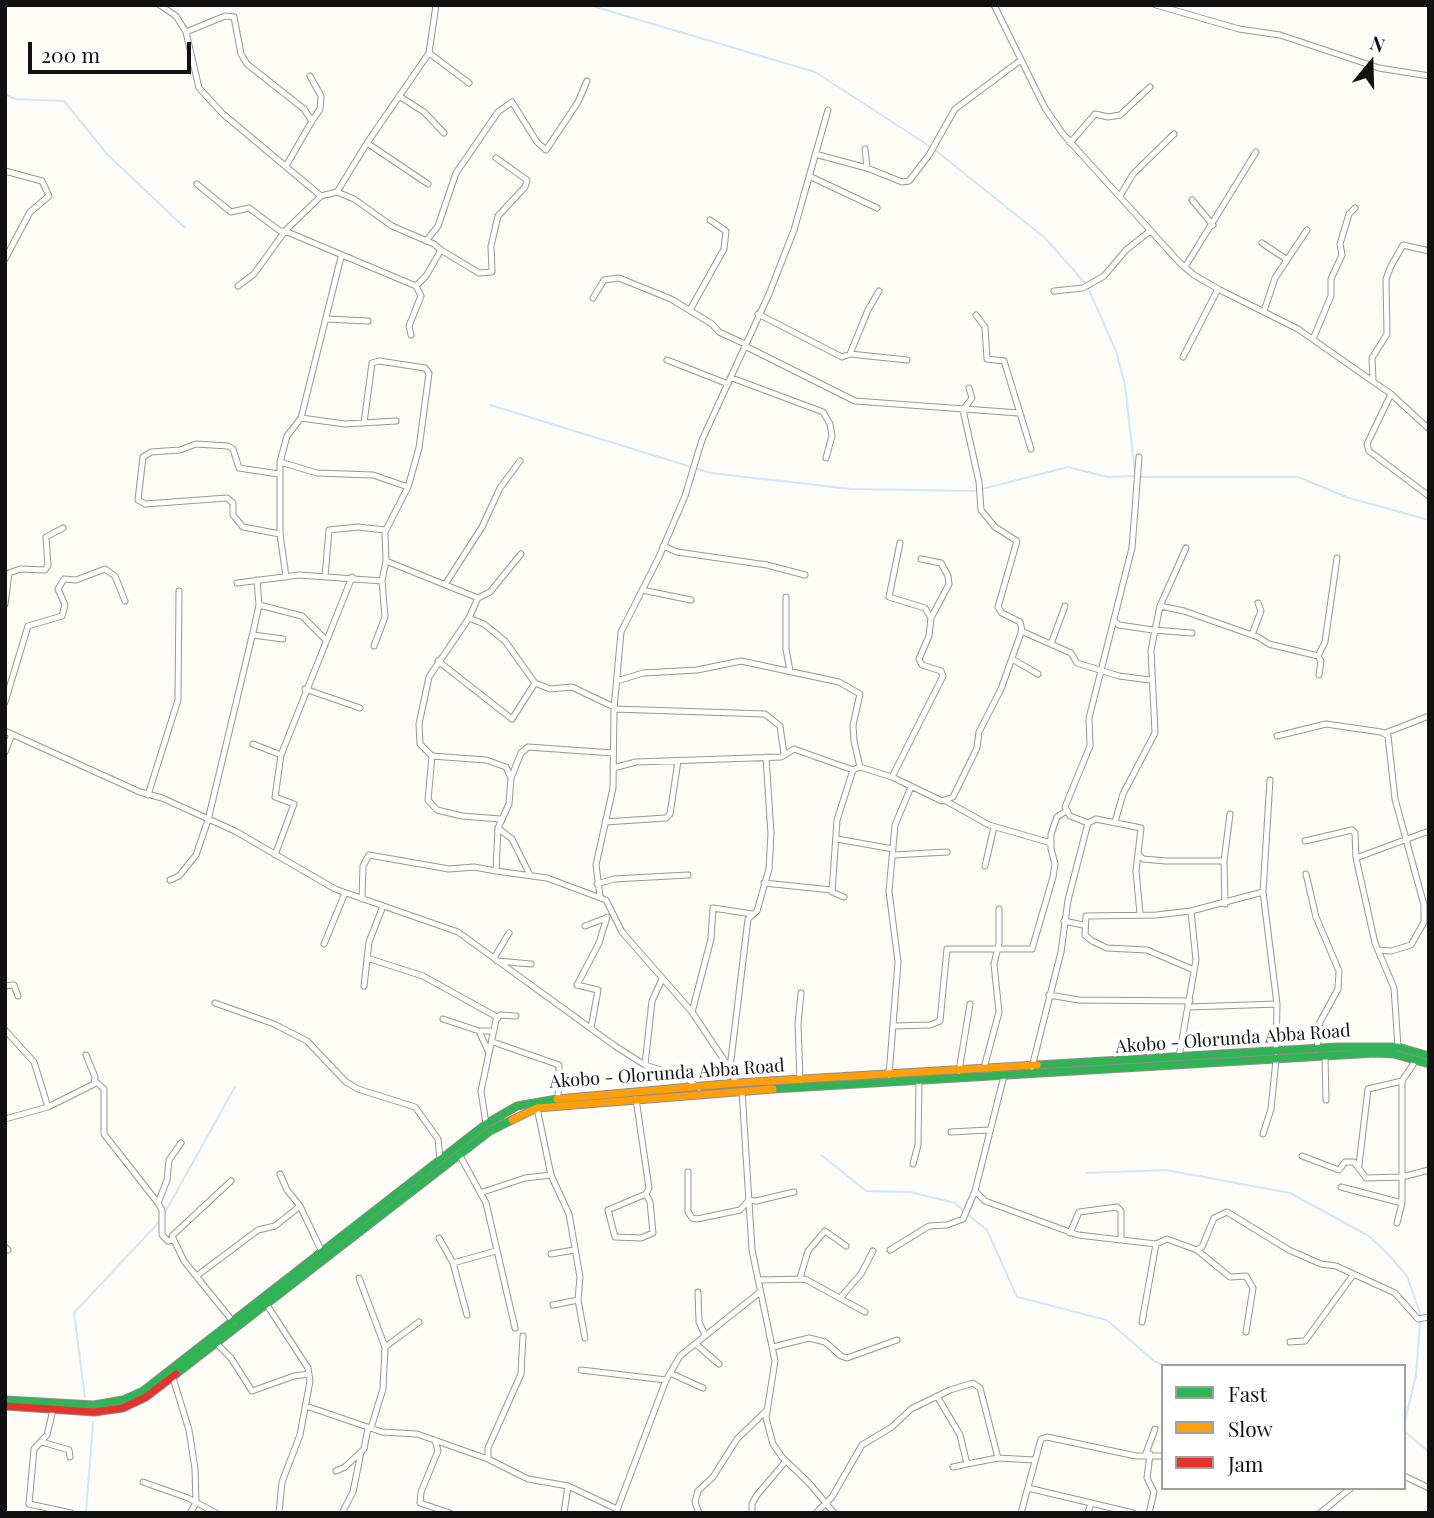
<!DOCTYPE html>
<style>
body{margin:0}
#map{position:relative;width:1434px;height:1518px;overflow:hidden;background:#fdfcf7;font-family:"Playfair Display",serif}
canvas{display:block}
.frame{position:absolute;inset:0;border:7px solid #111;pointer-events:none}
.legend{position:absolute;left:1161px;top:1364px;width:245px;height:126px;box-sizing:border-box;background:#fff;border:2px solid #a0a0a0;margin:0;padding:9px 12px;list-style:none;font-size:21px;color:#111}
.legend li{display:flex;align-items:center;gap:14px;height:35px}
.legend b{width:35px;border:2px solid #a0a0a0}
.north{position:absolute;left:1336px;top:28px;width:70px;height:70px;-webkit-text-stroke:5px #fff;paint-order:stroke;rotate:19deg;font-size:19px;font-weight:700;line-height:28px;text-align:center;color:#111}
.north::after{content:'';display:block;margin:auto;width:24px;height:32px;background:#111;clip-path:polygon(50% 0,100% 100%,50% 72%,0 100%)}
.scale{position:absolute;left:28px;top:42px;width:163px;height:32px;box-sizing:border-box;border:4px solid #111;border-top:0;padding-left:9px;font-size:21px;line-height:24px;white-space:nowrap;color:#111;-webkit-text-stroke:5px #fff;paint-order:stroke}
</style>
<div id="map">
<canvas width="1434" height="1518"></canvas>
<div class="frame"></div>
<ul class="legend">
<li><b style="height:9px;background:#30b455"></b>Fast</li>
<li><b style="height:9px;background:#ff9f0a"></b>Slow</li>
<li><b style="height:9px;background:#e5322d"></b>Jam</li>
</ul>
<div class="north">N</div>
<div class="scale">200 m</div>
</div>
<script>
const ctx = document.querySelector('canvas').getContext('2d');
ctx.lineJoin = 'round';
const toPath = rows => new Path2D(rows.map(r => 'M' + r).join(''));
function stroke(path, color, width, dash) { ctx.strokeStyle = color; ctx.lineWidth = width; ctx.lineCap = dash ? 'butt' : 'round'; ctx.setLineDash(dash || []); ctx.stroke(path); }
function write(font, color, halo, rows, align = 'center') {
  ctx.font = font + ' "Playfair Display",serif'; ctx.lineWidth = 7; ctx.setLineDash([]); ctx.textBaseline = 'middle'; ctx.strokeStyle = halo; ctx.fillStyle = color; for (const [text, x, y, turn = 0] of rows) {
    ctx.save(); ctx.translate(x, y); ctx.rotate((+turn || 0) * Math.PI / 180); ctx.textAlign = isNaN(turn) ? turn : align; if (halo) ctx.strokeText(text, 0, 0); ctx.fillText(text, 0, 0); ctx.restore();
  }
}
stroke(toPath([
 [589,5,815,72,931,147],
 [5,94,15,99,64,101,107,154,184,227],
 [935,150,1045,238,1085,283],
 [1088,288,1116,351,1125,385,1135,474],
 [490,405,711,473,851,489,974,491,1068,467,1107,477,1135,476],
 [1140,477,1298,477,1349,498,1429,520],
 [821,1155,866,1191,910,1192,955,1203,964,1211],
 [1086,1173,1166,1170,1290,1193,1369,1236,1388,1254,1407,1276,1421,1316],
 [164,1214,235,1087],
 [968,1215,987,1230,1017,1297,1107,1320,1154,1361,1166,1366],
 [85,1397,74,1313,159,1222],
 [1404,1425,1416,1375,1420,1322],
 [1404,1431,1429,1452],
 [86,1513,93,1422]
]), '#cde8f7', 2);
const street = toPath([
 [160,5,176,16,186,32,199,88,223,114,321,196,285,231,416,286,421,296,409,326,411,335],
 [994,5,1045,108,1063,134,1179,262,1194,275,1220,290,1298,329,1391,394,1429,429],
 [1156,5,1239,29,1280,35,1379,68,1429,76],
 [186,32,225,16,234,17,241,54,247,64,304,109,312,121,286,166],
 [429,53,436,5],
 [310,76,321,96,320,109,312,121],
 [399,96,424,112,444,133],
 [367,143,429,53,469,83],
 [1070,143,1095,114,1108,117,1120,115,1150,87],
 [865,149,867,168,902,182,909,181,929,155,955,109,1021,60],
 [815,154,867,168],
 [5,171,42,181,49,196,30,212,5,259],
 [809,176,877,208],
 [197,184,231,212,249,208,280,231,285,231,254,274,238,286],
 [337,192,367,143,428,184],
 [321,196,337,192,354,199,392,226,434,244,441,250,426,276,416,286],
 [1120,196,1133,174,1174,134],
 [1192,200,1213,225],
 [426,241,438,226,456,173,498,112,512,102,537,142,546,150,578,102,587,81],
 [1262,243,1286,259],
 [441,250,479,273,492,272,491,246,498,216,525,187,527,180,496,158],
 [1185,267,1256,152],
 [1054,291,1083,288,1104,276,1126,250,1150,231],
 [593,298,604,280,619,278,671,299,712,324,719,332,745,344],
 [690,310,724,249,726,231,710,220],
 [1264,311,1275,278,1307,230],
 [758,314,842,357,850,354,907,360],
 [976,315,985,327,987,359,1004,361,1031,449],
 [327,319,368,321],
 [1313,339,1331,296,1331,279,1342,255,1340,244,1349,214,1355,208],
 [745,346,855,401,1019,413],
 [850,354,868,310,879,291],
 [1183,357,1218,289],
 [667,360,728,384],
 [732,378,823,412,830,424,832,436,826,458],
 [1373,380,1372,358,1387,334,1386,279,1391,266,1403,245,1429,251],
 [1391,394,1367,444,1369,451,1429,496],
 [301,418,345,424,396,421],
 [364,423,372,363,379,361,425,368,429,373,419,448,408,487,385,532,386,561,478,598,469,618,429,677,419,724,420,744,432,756,486,760,506,767,511,778,509,804,498,828,496,871,547,878,606,900,622,932,692,1012,730,1069,736,1083],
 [1139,457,1132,548,1089,718,1090,746,1065,807,1070,816,1088,823,1096,819,1141,828,1136,871,1140,914],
 [280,462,317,473,373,475,408,487],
 [279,474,239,468,233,449,228,446,196,444,180,450,151,452,143,457,138,500,145,504,227,498,233,503,233,515,243,527,280,534],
 [663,546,677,552,767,565,805,575],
 [921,559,941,563,948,576,949,584,931,618],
 [325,576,329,530,358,527,385,530],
 [286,577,280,534,280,462,287,436,301,418,341,257],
 [237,583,299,575,382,581,386,561],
 [446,583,482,527,500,488,520,461],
 [642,590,691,600],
 [786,597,786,649,790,671],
 [478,598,490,592,521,554],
 [5,604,9,573,20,569,45,570,48,565,46,537,63,528],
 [259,605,302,616,326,640],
 [1160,606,1186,548],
 [469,618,484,624,505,641,535,683,550,689,572,687,614,707],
 [1114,621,1119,625,1153,630,1192,633],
 [1021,631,1071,653,1077,663,1119,676,1150,680],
 [253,635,283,639],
 [1252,635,1261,611,1258,603],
 [1051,644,1065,606],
 [374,646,385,617,382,581],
 [1318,656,1325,642,1337,558],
 [1012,659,1038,674],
 [438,661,512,719,535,683],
 [617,681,643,673,697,670,741,661,839,682,860,694,853,725,854,741,860,767],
 [305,689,360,708],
 [5,702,28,626,62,616,65,605,58,589,64,579,76,580,105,569,115,576,125,601],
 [614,709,765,714,780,726,784,754],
 [5,731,140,792,162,798,235,831,335,889,458,932,615,1046,645,1065,686,1078,699,1088],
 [1385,733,1429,716],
 [1277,736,1326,724,1381,732,1388,736,1395,799,1424,905,1424,922,1411,945,1391,951,1378,950],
 [253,744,281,755],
 [5,752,12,734],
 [432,756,428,800,437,810,462,816,500,819],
 [613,768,636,762,781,757,794,749,853,770,860,767,892,777,942,801,953,797,977,748,979,732,1001,689,1022,630,1020,622,1002,613,998,607,1017,541,995,527,981,510,979,482,963,410,972,398,969,388],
 [892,777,943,676,941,671,922,665,919,659,929,636,931,618,925,608,889,597,900,543],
 [511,778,521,753,528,747,613,753],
 [1270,780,1263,892,1277,1004,1276,1052],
 [148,795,178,700,179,591],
 [946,801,989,825,1051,843],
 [605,822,666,818,670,814,678,761],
 [1115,822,1123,794,1155,733,1151,650,1160,606,1184,611,1258,637,1269,644,1318,656,1321,661,1319,675],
 [498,828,512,839,530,875],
 [837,839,893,849],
 [1305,841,1352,830,1355,833,1356,858,1375,943,1394,988,1398,1047],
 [275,855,294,804,275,797,281,755,352,577],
 [893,855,947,852],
 [1139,855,1143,859,1166,861,1224,861],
 [1356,858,1429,831],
 [985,866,994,827],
 [1306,874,1316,917,1339,971,1338,989,1320,1022,1317,1049],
 [170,880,179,876,196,855,208,820,254,628,259,605,257,580],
 [764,883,832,890],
 [597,884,614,879,688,875],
 [600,896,596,865,613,788,614,709,621,632,659,557,685,496,702,440,769,294,794,230,828,110],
 [844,897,832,892,837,820,853,770],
 [362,899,363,866,369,855,449,869,474,867,496,871],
 [1225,904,1224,861,1230,814],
 [1064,921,1083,925],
 [585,926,606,918],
 [324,944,345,893],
 [367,958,423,976,497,1017],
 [494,958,509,933],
 [497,961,531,964],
 [1194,970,1147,950,1107,948,1092,941,1085,935,1086,916,1156,915,1191,911,1263,892],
 [5,986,14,985,18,996],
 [364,986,369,942,383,906],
 [1049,995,1079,1000,1190,1001],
 [215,1003,274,1024,307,1041,346,1082,358,1089,415,1107,438,1139,440,1159],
 [1189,1007,1277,1004],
 [692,1012,711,939,713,908,752,914],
 [443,1019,479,1031,494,1031],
 [893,1026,930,1025,940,1021,947,949,1032,949,1053,877,1055,864,1051,849,1051,834,1057,817,1066,811],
 [591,1028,598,990,577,985,599,943,607,917],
 [5,1030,34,1062,48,1107],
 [479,1031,489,1053],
 [493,1042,559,1065,558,1097],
 [1179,1057,1196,960,1191,911],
 [1325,1057,1326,1100],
 [645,1065,652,1001,662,979],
 [1032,1067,1061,952,1068,900,1088,823],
 [730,1068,748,919,757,911,769,869,771,834,766,757],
 [984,1068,999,1012,994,964,999,943,999,909],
 [959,1071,970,1004],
 [889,1075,898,962,889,891,895,825,911,787],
 [1004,1076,975,1191,985,1201,1078,1235,1156,1244,1167,1239,1197,1250,1202,1247,1214,1218,1227,1212,1289,1250,1321,1264,1336,1266,1395,1293,1418,1319,1429,1317],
 [800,1080,798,1024,801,993],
 [95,1081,104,1089,104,1134,158,1203,167,1180,169,1160,181,1143],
 [742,1091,752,1250,775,1361,766,1418,773,1444,782,1457,810,1484,834,1513],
 [636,1099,649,1188,646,1194,608,1210,615,1237,641,1238,653,1233,650,1202,646,1194],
 [537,1108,551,1175,569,1214,580,1277,578,1300,553,1305],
 [5,1119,48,1107,94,1084,95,1077,86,1055],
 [486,1124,481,1091,496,1020,500,1015,516,1016],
 [951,1132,989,1130],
 [1263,1134,1271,1109,1276,1060],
 [459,1154,486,1203,515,1328],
 [1302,1156,1339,1170,1345,1162,1354,1162,1366,1178,1402,1177,1429,1170],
 [913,1164,918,1145,919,1082],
 [1359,1165,1368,1089,1402,1081],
 [688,1172,688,1212,692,1218,697,1219,740,1210,749,1200,756,1201,794,1192],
 [280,1174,287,1190,300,1206,322,1252],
 [231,1181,172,1236,184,1261,234,1323],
 [1341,1187,1402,1203],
 [480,1193,525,1178,551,1175],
 [158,1203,162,1210,162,1235,168,1241,173,1240],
 [1397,1223,1402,1203,1402,1081,1416,1060],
 [1070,1233,1079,1212,1117,1207,1121,1211,1121,1240],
 [439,1238,453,1263,467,1315],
 [5,1247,8,1250],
 [890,1250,929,1226,947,1225,963,1219,975,1191],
 [1197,1250,1230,1277,1246,1276,1253,1288,1246,1332],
 [551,1254,574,1250],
 [453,1263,496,1251],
 [198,1275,258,1230,275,1226,300,1206],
 [359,1278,385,1347,383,1389,371,1428],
 [800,1278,808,1251,825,1231,846,1246],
 [760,1280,805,1279,865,1312],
 [698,1292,699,1322,705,1335],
 [840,1298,861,1274,873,1251],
 [578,1300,585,1338],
 [267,1305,308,1368,310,1381,300,1435,282,1482,279,1513],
 [1142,1322,1156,1244],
 [1290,1342,1305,1341,1353,1275],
 [217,1344,231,1358,252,1391,294,1376,309,1374],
 [697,1345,719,1364],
 [385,1347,419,1322],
 [773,1347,809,1338,825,1342,841,1356,847,1358,897,1340],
 [581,1370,666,1380],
 [670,1373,703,1388],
 [173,1378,189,1430,195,1469,196,1503,190,1513],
 [937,1396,960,1435,967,1464,953,1467],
 [306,1406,382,1432,417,1434,488,1459,528,1479,568,1486,617,1509],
 [53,1410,47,1435,34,1449,29,1504,71,1513],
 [435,1440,438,1451,421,1492,420,1503,450,1513],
 [42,1442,69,1450,70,1457],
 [1145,1456,1155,1429],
 [488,1459,488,1448,521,1374,523,1336],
 [967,1464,998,1458,1034,1460],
 [336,1471,345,1467,364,1449,368,1428],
 [1404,1476,1429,1488],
 [143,1482,188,1498,216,1513],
 [1028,1488,1091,1503,1088,1513],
 [1091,1503,1133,1513],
 [617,1510,666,1380,680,1356,760,1292],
 [342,1513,353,1492,361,1452],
 [564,1513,568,1486],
 [699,1513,695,1502,698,1491,713,1477,737,1439,767,1410],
 [752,1513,752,1504,757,1495,785,1462],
 [816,1513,832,1497,862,1445,892,1427,911,1409,950,1390,973,1383,980,1388,998,1458],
 [1021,1513,1041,1439,1047,1437,1136,1456,1163,1456],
 [1149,1513,1154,1492,1147,1478,1150,1454],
 [1320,1513,1351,1488]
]);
const fast = toPath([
 [1037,1065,1338,1047,1398,1047,1429,1056],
 [773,1089,1375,1053,1394,1054,1429,1064],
 [176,1374,490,1131,512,1120],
 [5,1400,94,1405,123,1400,143,1391,486,1124,517,1106,557,1099]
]);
const slow = toPath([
 [557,1099,736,1083,1037,1065],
 [512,1120,537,1108,773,1089]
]);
const jam = toPath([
 [5,1406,94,1412,123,1408,146,1397,176,1374]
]);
stroke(street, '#979795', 7);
stroke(fast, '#8e8d8b', 9);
stroke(slow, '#8e8d8b', 9);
stroke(jam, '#8e8d8b', 9);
stroke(street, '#fffffe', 5);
stroke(fast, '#30b455', 7);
stroke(slow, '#ff9f0a', 7);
stroke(jam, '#e5322d', 7);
write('18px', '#111', '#fff', [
 ["Akobo - Olorunda Abba Road",1233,1039,-4],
 ["Akobo - Olorunda Abba Road",667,1074,-4]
]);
</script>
